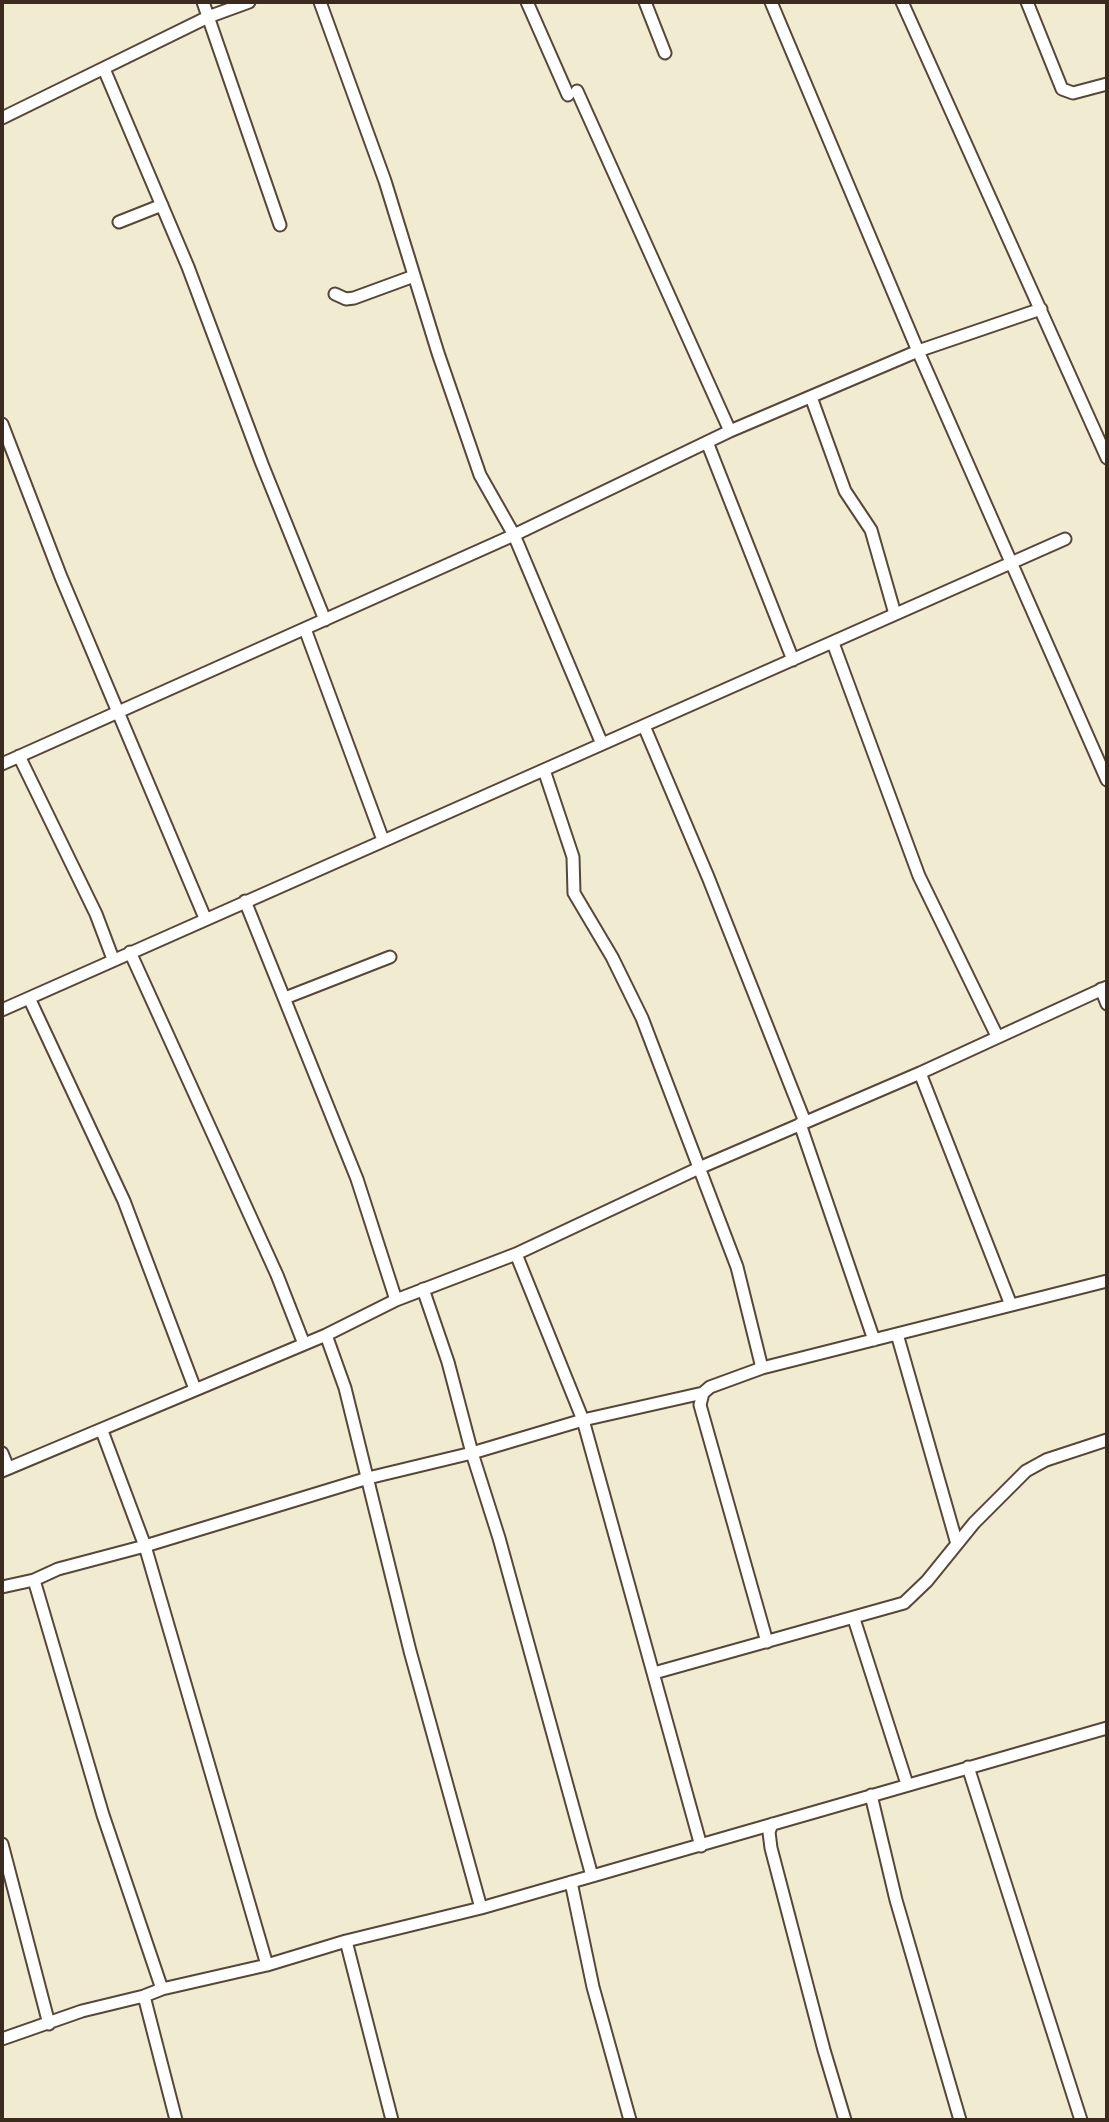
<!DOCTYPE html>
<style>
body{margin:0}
#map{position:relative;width:1109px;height:2122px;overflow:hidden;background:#f1ebd2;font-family:"IM FELL French Canon",serif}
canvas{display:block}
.frame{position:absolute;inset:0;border:4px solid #3b2a1e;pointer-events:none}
</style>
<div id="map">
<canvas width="1109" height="2122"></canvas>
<div class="frame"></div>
</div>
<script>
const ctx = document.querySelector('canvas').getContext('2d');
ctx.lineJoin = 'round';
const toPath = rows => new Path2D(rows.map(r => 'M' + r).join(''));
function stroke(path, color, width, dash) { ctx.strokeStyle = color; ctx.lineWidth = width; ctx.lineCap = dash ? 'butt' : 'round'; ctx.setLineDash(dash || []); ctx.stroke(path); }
const street = toPath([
 [203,2,280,225],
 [320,2,385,181,438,353,480,475,514,535,602,744],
 [527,2,568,95],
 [645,2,665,53],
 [771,2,918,351,1041,309],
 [902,2,1107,458],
 [1027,2,1062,89,1073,93,1107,84],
 [104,69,188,267,262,464,325,620],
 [577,91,730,431],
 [2,118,208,17,249,2],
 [119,222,162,205],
 [335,294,346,299,354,298,414,276],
 [811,397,845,491,871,530,895,614],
 [2,424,61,577,205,918],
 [707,442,793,660],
 [305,629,383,840],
 [833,643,919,876,997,1036],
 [644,726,708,877,805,1122],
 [19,756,96,914,113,959],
 [2,764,514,535,730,431,918,351,1107,780],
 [544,770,573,857,574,893,612,957,642,1018,737,1267,762,1368],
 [245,901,357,1179,396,1300],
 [130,952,277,1275,304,1344],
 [1101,989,1107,1004],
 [29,998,124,1201,195,1389],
 [285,998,390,957],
 [2,1010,1065,539],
 [920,1073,1011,1305],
 [800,1124,874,1340],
 [516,1254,583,1420,701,1846],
 [423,1289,448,1362,472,1453,499,1538,592,1876],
 [897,1334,957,1544],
 [326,1335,345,1388,410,1651,481,1908],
 [102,1431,145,1546,267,1965],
 [2,1453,8,1468],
 [2,1471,326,1335,396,1300,516,1254,699,1168,920,1073,1107,987],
 [34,1580,58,1569,145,1546,368,1478,472,1453,583,1420,703,1393],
 [2,1587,34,1580,103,1815,162,1989],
 [854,1619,907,1784],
 [767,1642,700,1405,703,1393,710,1387,762,1368,1107,1281],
 [654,1673,904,1603,927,1581,974,1523,1026,1471,1046,1460,1107,1440],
 [968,1767,1081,2120],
 [871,1795,896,1900,960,2120],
 [772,1824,769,1832,771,1848,824,2050,845,2120],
 [2,1844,49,2024],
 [571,1882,593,1987,630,2120],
 [346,1941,392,2120],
 [144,1996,176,2120],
 [2,2039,82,2011,144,1996,162,1989,267,1965,346,1941,481,1908,1107,1728]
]);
stroke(street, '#564739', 15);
stroke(street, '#fff', 11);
</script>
